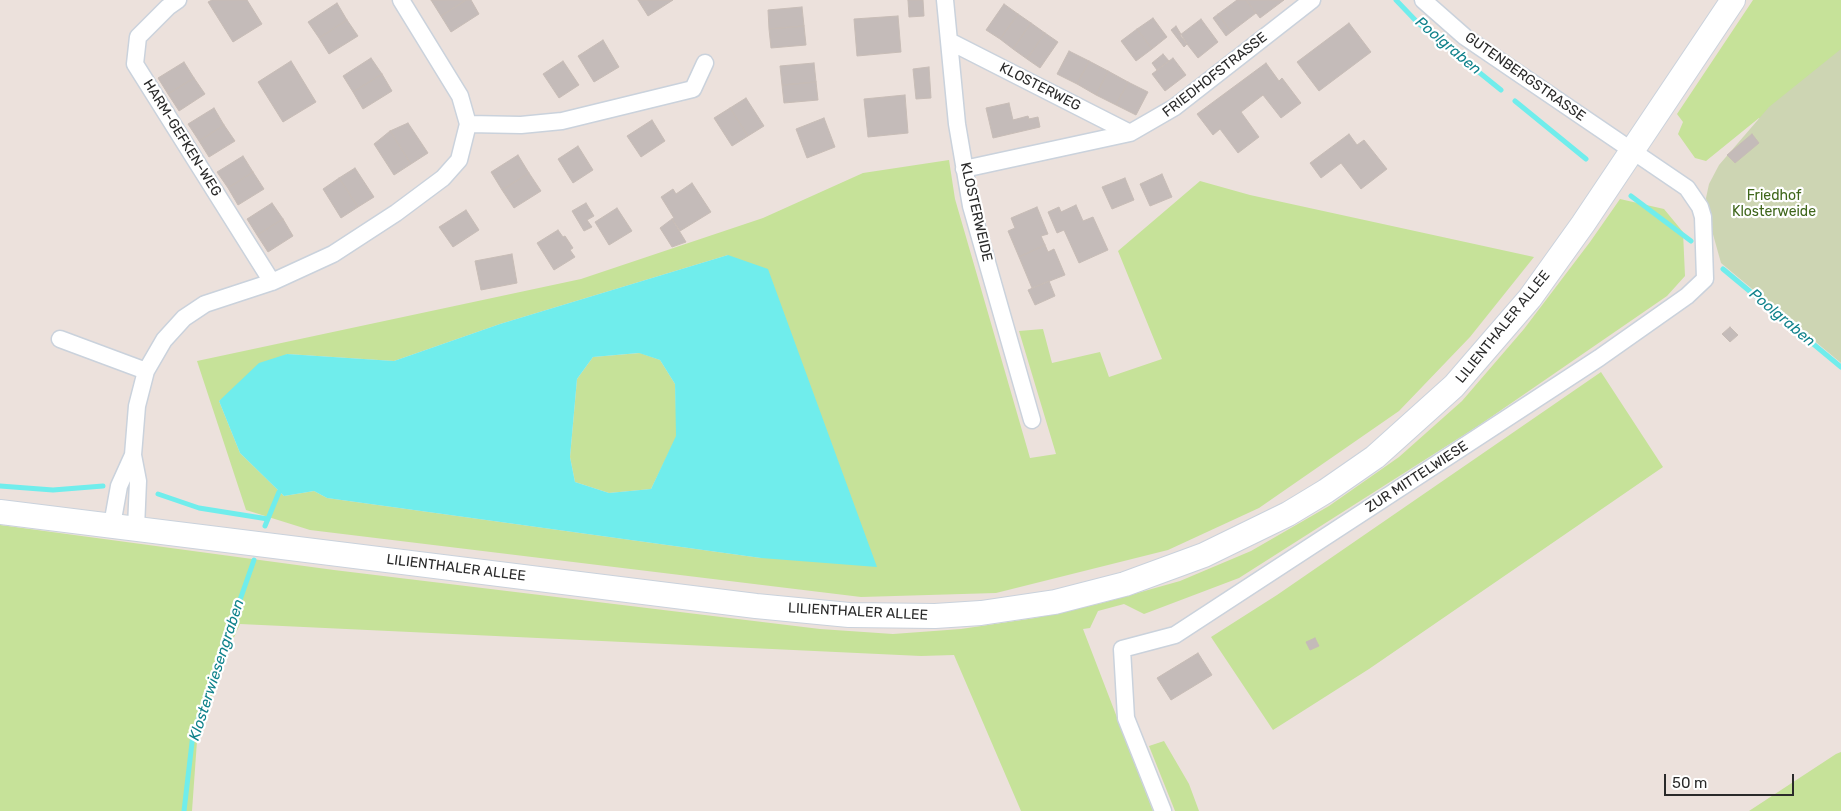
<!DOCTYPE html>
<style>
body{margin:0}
#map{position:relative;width:1841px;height:811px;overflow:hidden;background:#ece1dc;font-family:Rubik,sans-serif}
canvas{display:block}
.scale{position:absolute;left:1664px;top:774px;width:130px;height:22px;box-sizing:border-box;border:2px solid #2a2a2a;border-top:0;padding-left:6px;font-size:15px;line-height:18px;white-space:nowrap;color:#2a2a2a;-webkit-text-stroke:4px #fff;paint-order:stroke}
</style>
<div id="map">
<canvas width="1841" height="811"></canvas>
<div class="scale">50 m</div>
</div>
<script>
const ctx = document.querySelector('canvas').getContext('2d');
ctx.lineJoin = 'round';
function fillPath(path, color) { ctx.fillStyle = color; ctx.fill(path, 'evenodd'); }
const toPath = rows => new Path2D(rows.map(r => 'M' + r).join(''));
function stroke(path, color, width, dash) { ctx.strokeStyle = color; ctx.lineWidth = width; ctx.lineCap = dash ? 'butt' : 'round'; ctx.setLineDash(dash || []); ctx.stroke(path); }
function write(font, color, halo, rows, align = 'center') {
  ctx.font = font + ' Rubik,sans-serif'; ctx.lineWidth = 4.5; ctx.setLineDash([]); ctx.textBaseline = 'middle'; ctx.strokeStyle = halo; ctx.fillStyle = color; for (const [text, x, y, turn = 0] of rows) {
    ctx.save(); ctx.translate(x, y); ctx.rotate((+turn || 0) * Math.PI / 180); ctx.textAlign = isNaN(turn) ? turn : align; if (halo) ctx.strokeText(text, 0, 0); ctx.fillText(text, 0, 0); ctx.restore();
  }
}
fillPath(toPath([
 [1753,0,1841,0,1841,91,1791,144,1759,118,1706,161,1695,158,1678,134,1683,122,1677,114],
 [949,160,955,199,1030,458,1056,454,1019,331,1043,329,1052,363,1100,352,1109,377,1162,359,1118,251,1200,181,1250,195,1534,257,1470,337,1399,411,1259,508,1168,550,996,593,861,597,310,530,246,510,197,361,581,279,763,218,863,173],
 [728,255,761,558,327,498,314,491,284,496,240,453,219,401,287,354,394,361,500,324],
 [1620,199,1664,209,1683,232,1685,276,1667,296,1478,426,1239,578,1144,614,1124,604,1098,611,1090,628,1083,629,1153,811,1021,811,954,655,921,656,240,624,226,655,197,741,192,811,0,811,0,525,334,570,820,629,893,634,961,629,1035,618,1102,603,1180,581,1251,551,1329,506,1399,457,1462,401,1524,329,1590,242],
 [640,353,660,360,675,384,677,436,651,489,609,493,575,482,570,457,577,379,593,357],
 [1601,372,1663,467,1369,669,1273,730,1211,637,1277,595],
 [1164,741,1189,784,1199,811,1175,811,1149,746],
 [1841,752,1841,811,1749,811,1836,754]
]), '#c6e299');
fillPath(toPath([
 [1841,49,1841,363,1721,263,1709,220,1706,198,1709,184,1719,165,1769,107]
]), '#cdd5b3');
fillPath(toPath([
 [728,255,768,269,877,567,761,558,327,498,314,491,284,496,240,453,219,401,259,363,287,354,394,361,500,324],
 [639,353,660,360,675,384,676,436,651,489,609,493,575,482,570,457,577,379,593,357]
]), '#70edec');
stroke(toPath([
 [1396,0,1418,23,1501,90],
 [1515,101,1586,159],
 [1631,196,1691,241],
 [1723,269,1841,367],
 [0,486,53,490,103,486],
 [158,494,199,508,268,519],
 [265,526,279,492],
 [184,811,193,734,254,560]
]), '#70edec', 5);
const building = toPath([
 [212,0,247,0,262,24,233,42,208,2,212,0],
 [431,0,466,0,441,16,431,0],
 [466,0,471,0,479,14,451,32,441,16,466,0],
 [638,0,673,0,648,16,638,0],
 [908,0,923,0,924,16,909,17,908,0],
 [1237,0,1246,0,1256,13,1231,32,1218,14,1237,0],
 [1246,0,1284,0,1260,18,1246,0],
 [337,3,347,20,319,38,308,22,337,3],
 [1004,4,1018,14,1000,39,986,30,1004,4],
 [802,7,804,26,769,29,768,10,802,7],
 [1018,14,1031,23,1013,49,1000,39,1018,14],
 [1218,14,1231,32,1226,36,1213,18,1218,14],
 [898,16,901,52,857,56,854,19,898,16],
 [1153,18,1167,37,1152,49,1137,29,1153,18],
 [1201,19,1218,42,1198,58,1180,35,1201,19],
 [347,20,358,36,329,54,319,38,347,20],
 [1031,23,1045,33,1027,59,1013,49,1031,23],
 [1349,23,1371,52,1319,91,1297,62,1349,23],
 [804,26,806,45,771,48,769,29,804,26],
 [1176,26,1187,44,1184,47,1171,30,1176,26],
 [1137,29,1152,49,1136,61,1121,41,1137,29],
 [1045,33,1058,42,1040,68,1027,59,1045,33],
 [603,40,619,67,594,82,578,56,603,40],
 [1069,51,1089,61,1077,84,1057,74,1069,51],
 [1163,54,1169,61,1157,70,1152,63,1163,54],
 [371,58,382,74,353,92,343,76,371,58],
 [1173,58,1186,75,1165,91,1152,74,1173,58],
 [291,61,316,102,283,122,258,82,291,61],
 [563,61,579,85,559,98,543,74,563,61],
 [1089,61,1108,71,1096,95,1077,84,1089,61],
 [184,62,194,78,168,94,158,78,184,62],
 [814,63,816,82,782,85,780,66,814,63],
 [1266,63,1279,81,1282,78,1301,103,1281,118,1263,95,1241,112,1259,137,1238,153,1220,129,1213,135,1197,114,1266,63],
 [929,67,931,98,916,99,913,69,929,67],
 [1108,71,1128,82,1116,105,1096,95,1108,71],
 [382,74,392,91,363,109,353,92,382,74],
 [194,78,205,94,179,111,168,94,194,78],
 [816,82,818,100,784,103,782,85,816,82],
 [1128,82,1148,92,1136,115,1116,105,1128,82],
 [905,95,908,133,868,137,864,99,905,95],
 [746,98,764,126,748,136,730,108,746,98],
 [1009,103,1013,120,1028,116,1029,119,1038,117,1040,127,993,138,986,108,1009,103],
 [214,108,224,125,199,141,188,124,214,108],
 [730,108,748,136,732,146,714,118,730,108],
 [824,118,835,147,807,158,796,129,824,118],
 [652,120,665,141,641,157,627,136,652,120],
 [408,123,428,153,411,164,390,131,408,123],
 [224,125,235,141,209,157,199,141,224,125],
 [390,131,411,164,394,175,374,144,390,131],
 [1349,134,1357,145,1364,140,1387,169,1361,189,1341,163,1321,178,1310,163,1349,134],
 [1752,134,1759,143,1735,163,1727,155,1752,134],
 [578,146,593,170,573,183,558,159,578,146],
 [518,155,529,173,502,190,491,172,518,155],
 [243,156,253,172,228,188,217,172,243,156],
 [355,168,374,197,358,207,339,178,355,168],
 [253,172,264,189,238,205,228,188,253,172],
 [529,173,541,191,514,208,502,190,529,173],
 [1162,174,1172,197,1150,206,1140,184,1162,174],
 [339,178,358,207,341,218,323,189,339,178],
 [1125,178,1134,200,1112,209,1102,187,1125,178],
 [692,183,711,212,680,231,672,219,674,218,661,197,673,189,676,194,692,183],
 [272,203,283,219,257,235,247,219,272,203],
 [586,203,594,216,587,220,592,227,584,231,572,211,586,203],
 [1076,205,1083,221,1093,217,1108,250,1079,263,1064,230,1057,233,1048,212,1059,207,1061,212,1076,205],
 [1037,207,1048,234,1041,236,1045,245,1019,257,1008,231,1015,228,1011,218,1037,207],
 [617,208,632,231,609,245,595,222,617,208],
 [466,210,479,230,453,247,439,227,466,210],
 [283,219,293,236,268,252,257,235,283,219],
 [672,219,686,242,672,247,660,228,672,219],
 [558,230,563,237,565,236,573,248,570,250,575,257,554,270,537,243,558,230],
 [1045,245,1048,252,1054,249,1065,275,1032,288,1019,257,1045,245],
 [512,254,517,283,481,290,475,261,512,254],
 [1049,281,1055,296,1035,305,1028,290,1049,281],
 [1730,327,1738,335,1730,342,1722,334,1730,327],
 [1315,638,1319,646,1310,650,1306,642,1315,638],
 [1198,653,1212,675,1171,700,1157,678,1198,653]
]);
fillPath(building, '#c4bbb9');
stroke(building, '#c7bcb6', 1);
const minor = toPath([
 [178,0,168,7,138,37,135,64,272,282],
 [945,0,957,124,971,206,1032,420],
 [949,41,1130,133],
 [468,124,521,125,562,121,693,89,705,63],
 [964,169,1130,133,1175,107,1312,0],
 [60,339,146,371],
 [112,525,119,486,133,455],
 [136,528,138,481,133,455,137,406,146,371,164,340,184,318,205,304,272,282,333,254,396,213,443,178,459,160,468,124,460,96,401,0],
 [1163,811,1126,718,1122,649,1175,635,1599,358,1687,296,1705,279,1703,217,1700,207,1687,188,1465,37,1423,0]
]);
const secondary = toPath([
 [0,512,756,606,849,615,935,616,981,613,1055,602,1125,584,1204,555,1288,514,1326,491,1375,457,1454,386,1530,298,1583,224,1733,0]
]);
stroke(minor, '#cad2dc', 19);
stroke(secondary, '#cad2dc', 26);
stroke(minor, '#fff', 16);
stroke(secondary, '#fff', 24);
write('14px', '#2a2a2a', '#fff', [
 ["FRIEDHOFSTRASSE",1215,75,-38],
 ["GUTENBERGSTRASSE",1525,77,35],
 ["KLOSTERWEG",1040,87,27],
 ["HARM-GEFKEN-WEG",182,138,58],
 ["KLOSTERWEIDE",976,212,77],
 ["LILIENTHALER ALLEE",1503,327,-51],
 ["ZUR MITTELWIESE",1417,477,-33],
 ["LILIENTHALER ALLEE",456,568,7],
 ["LILIENTHALER ALLEE",858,612,3]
]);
write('14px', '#3f661b', '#fff', [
 ["Friedhof",1774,196],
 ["Klosterweide",1774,212]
]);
write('italic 15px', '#0f828b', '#fff', [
 ["Poolgraben",1448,46,40],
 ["Poolgraben",1782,318,40],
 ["Klosterwiesengraben",217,670,-72]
]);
</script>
